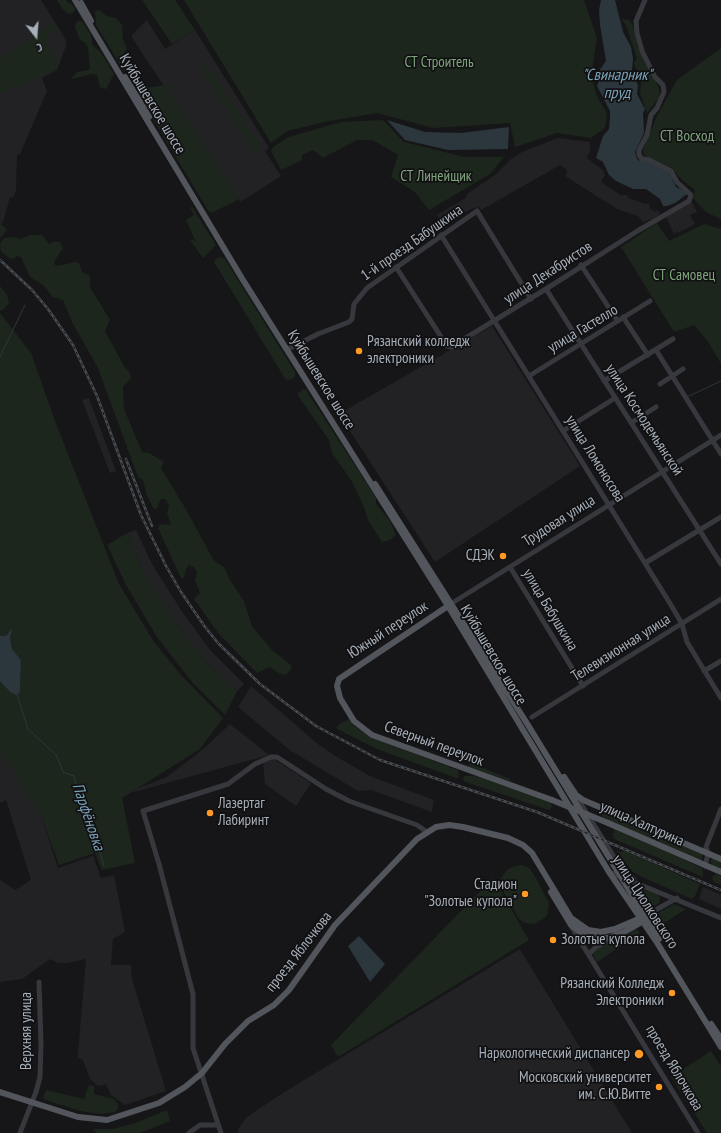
<!DOCTYPE html>
<meta charset="utf-8">
<style>
body{margin:0}
#map{position:relative;width:721px;height:1133px;overflow:hidden;background:#161618;font-family:"PT Sans Narrow",sans-serif}
canvas{display:block}
.north{position:absolute;left:16px;top:16px;width:40px;height:40px;-webkit-text-stroke:3px #111113;paint-order:stroke;rotate:163deg;font-size:11px;font-weight:700;line-height:16px;text-align:center;color:#a7afb9}
.north::after{content:'';display:block;margin:auto;width:14px;height:18px;background:#a7afb9;clip-path:polygon(50% 0,100% 100%,50% 72%,0 100%)}
</style>
<div id="map">
<canvas width="721" height="1133"></canvas>
<div class="north">С</div>
</div>
<script>
const ctx = document.querySelector('canvas').getContext('2d');
ctx.lineJoin = 'round';
function fillPath(path, color) { ctx.fillStyle = color; ctx.fill(path, 'evenodd'); }
const toPath = rows => new Path2D(rows.map(r => 'M' + r).join(''));
function stroke(path, color, width, dash) { ctx.strokeStyle = color; ctx.lineWidth = width; ctx.lineCap = dash ? 'butt' : 'round'; ctx.setLineDash(dash || []); ctx.stroke(path); }
function write(font, color, halo, rows, align = 'center') {
  ctx.font = font + ' "PT Sans Narrow",sans-serif'; ctx.lineWidth = 3.5; ctx.setLineDash([]); ctx.textBaseline = 'middle'; ctx.strokeStyle = halo; ctx.fillStyle = color; for (const [text, x, y, turn = 0] of rows) {
    ctx.save(); ctx.translate(x, y); ctx.rotate((+turn || 0) * Math.PI / 180); ctx.textAlign = isNaN(turn) ? turn : align; if (halo) ctx.strokeText(text, 0, 0); ctx.fillText(text, 0, 0); ctx.restore();
  }
}
fillPath(toPath([
 [0,0,41,0,66,40,66,46,57,70,42,78,47,91,20,154,17,155,16,191,13,198,10,197,3,222,0,221],
 [147,20,165,49,195,30,269,148,265,151,281,176,240,202,131,36],
 [558,138,590,142,590,152,586,157,604,171,603,173,605,175,601,182,622,196,623,194,628,196,628,198,646,204,647,203,650,205,649,207,650,210,652,209,654,212,657,210,660,214,652,219,643,222,638,216,617,209,565,176,567,173,566,169,560,165,481,210,479,207,471,209,443,227,437,215,466,198,468,193,495,175,511,159,522,152],
 [692,202,697,212,690,215,695,224,678,233,677,231,674,234,666,217],
 [492,326,580,466,435,562,339,414],
 [89,398,116,471,110,473,82,400],
 [136,530,152,564,183,613,211,651,244,684,237,691,207,663,176,624,144,572,127,533],
 [251,686,319,745,337,757,370,776,434,800,432,812,371,790,358,791,291,751,238,707],
 [230,724,269,755,134,792,134,790,167,777,202,750],
 [0,750,41,815,58,868,93,856,101,878,114,875,125,932,113,939,111,965,131,965,132,979,166,1091,125,1105,111,1095,106,1084,98,1086,90,1079,83,1060,78,1058,78,1053,86,959,68,963,58,963,50,959,22,979,0,982,0,880,15,890,31,880,6,800,0,803],
 [274,759,311,783,296,806,265,784,263,762],
 [703,887,721,895,721,909,699,899],
 [520,949,632,1133,238,1133,238,1129,247,1117,278,1096]
]), '#222225');
fillPath(toPath([
 [57,0,66,0,69,4,71,3,75,9,74,12,69,14,63,10],
 [142,0,175,0,195,30,172,44],
 [184,0,584,0,597,38,591,76,597,96,607,114,605,128,591,138,557,133,515,147,510,123,433,128,377,113,329,121,287,131,271,143],
 [99,10,107,16,116,18,122,25,123,40,127,48,124,53,129,66,128,70,124,71,96,25,95,11],
 [621,19,629,20,633,26,638,48,659,88,659,98,647,113,640,93,641,84,634,63,637,58,626,25],
 [78,21,82,21,91,35,92,44,101,53,114,74,106,89,100,87,97,75,92,74,71,79,77,72,88,70,90,68,88,47,84,42,80,40,75,27,76,23],
 [55,23,58,28,50,33,45,45,53,54,56,61,56,70,0,93,0,58],
 [721,48,721,219,706,212,693,198,695,190,682,180,672,168,644,156,643,150,657,116,677,80],
 [203,62,205,63,212,72,258,143,261,149,255,154,203,72,206,70],
 [165,85,238,198,236,201,213,212,209,212,138,94,139,89],
 [383,120,404,142,465,157,504,157,490,174,429,210,415,192,391,177,398,155,373,140,357,140,323,158,313,150,302,155,302,160,281,170,271,151,273,147,289,137,341,122],
 [192,207,216,245,203,258,190,240,192,239,196,242,186,220,194,215,190,208],
 [0,221,3,222,1,224,7,230,0,238],
 [657,223,669,241,704,224,721,229,721,364,709,343,694,325,674,332,621,247],
 [31,235,42,235,49,244,56,241,61,243,63,248,54,262,55,265,58,266,75,262,79,263,82,272,90,276,90,287,110,320,105,331,125,368,130,373,131,379,123,386,124,409,142,452,149,453,164,462,161,468,187,511,214,561,224,567,230,580,244,601,252,626,272,650,291,665,291,669,286,675,280,674,270,667,257,673,219,634,194,599,200,593,195,580,197,573,195,568,189,565,186,569,184,578,181,578,158,528,160,524,171,525,167,513,169,505,165,499,161,499,157,508,154,509,147,496,143,480,138,477,98,368,72,322,63,300,53,297,43,285,30,277,21,257,17,256,14,259,9,258,1,251,0,244,4,238,14,237,20,239],
 [220,257,225,259,295,372,295,376,292,379,286,380,214,262,216,259],
 [0,286,7,295,9,303,3,310,0,310],
 [0,313,31,353,55,421,119,584,154,642,181,675,223,718,200,749,122,798,135,863,102,870,95,853,59,865,41,815,0,750,0,681,10,692,20,692,21,660,12,649,10,638,11,629,6,636,0,636],
 [303,389,306,390,376,498,376,504,390,521,396,535,390,540,382,542,368,520,365,509,351,480,332,453,329,440,299,397,298,393],
 [127,533,144,572,176,624,207,663,237,691,225,715,192,682,157,637,126,585,107,545],
 [349,719,353,725,371,738,458,770,459,777,456,778,377,749,337,729,338,725],
 [471,763,510,779,510,781,468,767],
 [464,776,476,776,527,793,551,803,552,807,549,810,466,782,463,780],
 [603,811,703,854,701,862,602,818],
 [613,827,702,868,703,877,614,839,612,833,615,833],
 [616,850,622,852,623,850,700,884,695,896,692,899,642,877,632,871],
 [713,858,721,862,721,870,713,867,710,861],
 [522,865,529,868,533,873,549,903,547,916,535,924,525,923,519,919,501,887,500,880,506,871,512,867],
 [716,874,721,876,721,885,714,882,712,877],
 [493,878,529,940,338,1057,331,1045],
 [637,887,657,894,660,897,659,903,647,910,644,909,633,892,633,890],
 [674,904,686,909,655,929,652,924,653,916],
 [634,929,637,929,640,933,597,962,593,955,595,950],
 [711,1051,721,1066,721,1133,707,1133,671,1077],
 [89,1085,94,1086,94,1094,114,1099,118,1104,118,1109,115,1112,100,1114,80,1111,43,1099,46,1090,84,1099],
 [167,1110,170,1121,140,1133,96,1133,93,1129,113,1129,135,1123]
]), '#1d261d');
fillPath(toPath([
 [601,0,615,0,623,32,631,47,633,59,632,70,638,86,637,94,645,109,643,113,644,133,635,152,637,159,640,161,650,161,669,172,676,187,683,190,687,194,675,203,667,206,663,206,660,199,646,189,633,189,616,181,609,175,603,162,596,158,603,136,609,129,610,117,610,111,597,86,599,81,597,74,606,61,600,25,599,10],
 [387,120,425,132,461,133,509,127,508,149,448,150,405,140],
 [12,628,10,638,12,649,21,660,20,692,17,695,10,692,0,681,0,636,6,636],
 [359,936,385,964,370,982,348,946]
]), '#2b373d');
stroke(toPath([
 [0,357,25,305],
 [687,397,721,381],
 [17,695,28,729,56,755,63,772,74,776,80,803,86,808,104,866]
]), '#2b373d', 1);
stroke(toPath([
 [441,235,671,605,682,624,687,642,721,698],
 [581,265,617,320],
 [396,267,447,346,451,347,546,289,639,230,689,201,691,195,677,182,671,171,649,160,642,159,639,155,639,150,647,135,651,115,657,108,664,92,663,85,655,77,642,51,637,33,636,21,645,0],
 [546,289,721,564],
 [623,317,648,355],
 [290,348,318,334,349,322,352,319,354,304,367,288,477,211,531,299],
 [656,350,721,454],
 [529,376,650,301],
 [604,381,673,339],
 [660,384,683,369],
 [631,423,656,407],
 [563,431,615,398],
 [645,563,721,517],
 [510,567,583,686],
 [449,605,721,435],
 [704,671,721,661],
 [532,717,721,599],
 [576,796,619,865,634,879],
 [705,866,708,854,706,847,721,809],
 [609,872,721,918],
 [645,916,677,898],
 [571,926,698,1133],
 [589,954,596,947,613,938],
 [20,1133,36,1092,40,1077,41,1043,39,982],
 [189,1133,200,1125,218,1125],
 [221,1133,193,1048,193,994,159,864,143,811,228,784,255,764,271,757,277,757,326,789,349,801,417,825,427,832]
]), '#36383d', 5);
stroke(toPath([
 [75,0,243,280,448,606,609,872,656,941,721,1047],
 [81,3,91,21],
 [125,77,149,117],
 [375,484,528,725,659,939],
 [448,606,339,679,337,686,340,698,354,721,372,735,552,800],
 [564,777,576,795,583,800,721,859],
 [608,823,721,872],
 [551,892,571,925,586,936,608,938,624,932,642,922],
 [711,1024,721,1039],
 [0,1092,78,1117,107,1120,159,1103,185,1087,202,1073,225,1044,248,1021,274,1005,289,990,335,925,417,839,436,827,449,825,463,827,508,838,523,845,532,853,571,918,588,930,601,932,615,929,643,917]
]), '#52565c', 6);
const rail = toPath([
 [0,260,32,290,48,309,73,345,97,396,141,515,166,566,181,592,205,627,218,643,260,684,316,726,380,760,537,812,721,890],
 [126,459,152,526]
]);
stroke(rail, '#494d52', 2.5);
stroke(rail, '#111113', 1, [3]);
stroke(toPath([
 [552,800,608,823]
]), '#52565c', 6);
for (const [x, y, r, color] of [
 [359,351,4,"#ff9a26"],
 [503,556,4,"#ff9a26"],
 [210,813,4,"#ff9a26"],
 [525,894,4,"#ff9a26"],
 [553,940,4,"#ff9a26"],
 [672,993,4,"#ff9a26"],
 [639,1054,5,"#ff9a26"],
 [659,1087,4,"#ff9a26"]
]) { const dot = new Path2D(); dot.arc(x, y, r, 0, 2 * Math.PI); ctx.fillStyle = color; ctx.fill(dot); stroke(dot, '#111113', 1.5); }
write('15px', '#7fa57c', '#111113', [
 ["СТ Строитель",439,63],
 ["СТ Восход",687,137],
 ["СТ Линейщик",436,177],
 ["СТ Самовец",684,276]
]);
write('15px', '#a7afb9', '#111113', [
 ["Куйбышевское шоссе",152,104,59],
 ["1-й проезд Бабушкина",412,243,-35],
 ["улица Декабристов",548,273,-33],
 ["улица Гастелло",583,329,-31],
 ["Куйбышевское шоссе",321,380,58],
 ["улица Космодемьянской",644,420,57],
 ["улица Ломоносова",595,459,58],
 ["Трудовая улица",559,521,-32],
 ["улица Бабушкина",550,610,59],
 ["Южный переулок",388,630,-33],
 ["Телевизионная улица",621,648,-32],
 ["Куйбышевское шоссе",493,655,59],
 ["Северный переулок",434,744,20],
 ["улица Халтурина",642,824,24],
 ["улица Циолковского",645,902,57],
 ["проезд Яблочкова",299,952,-52],
 ["Верхняя улица",27,1031,-90],
 ["проезд Яблочкова",674,1068,59]
]);
write('15px', '#a7afb9', '#111113', [
 ["Рязанский колледж",367,342,"left"],
 ["электроники",367,359,"left"],
 ["СДЭК",495,556],
 ["Лазертаг",218,804,"left"],
 ["Лабиринт",218,821,"left"],
 ["Стадион",517,885],
 ["\"Золотые купола\"",517,902],
 ["Золотые купола",561,940,"left"],
 ["Рязанский Колледж",664,984],
 ["Электроники",664,1001],
 ["Наркологический диспансер",630,1054],
 ["Московский университет",651,1078],
 ["им. С.Ю.Витте",651,1095]
], 'right');
write('italic 16px', '#7ba2b6', '#111113', [
 ["\"Свинарник\"",617,75],
 ["пруд",617,93],
 ["Парфёновка",88,817,71]
]);
</script>
